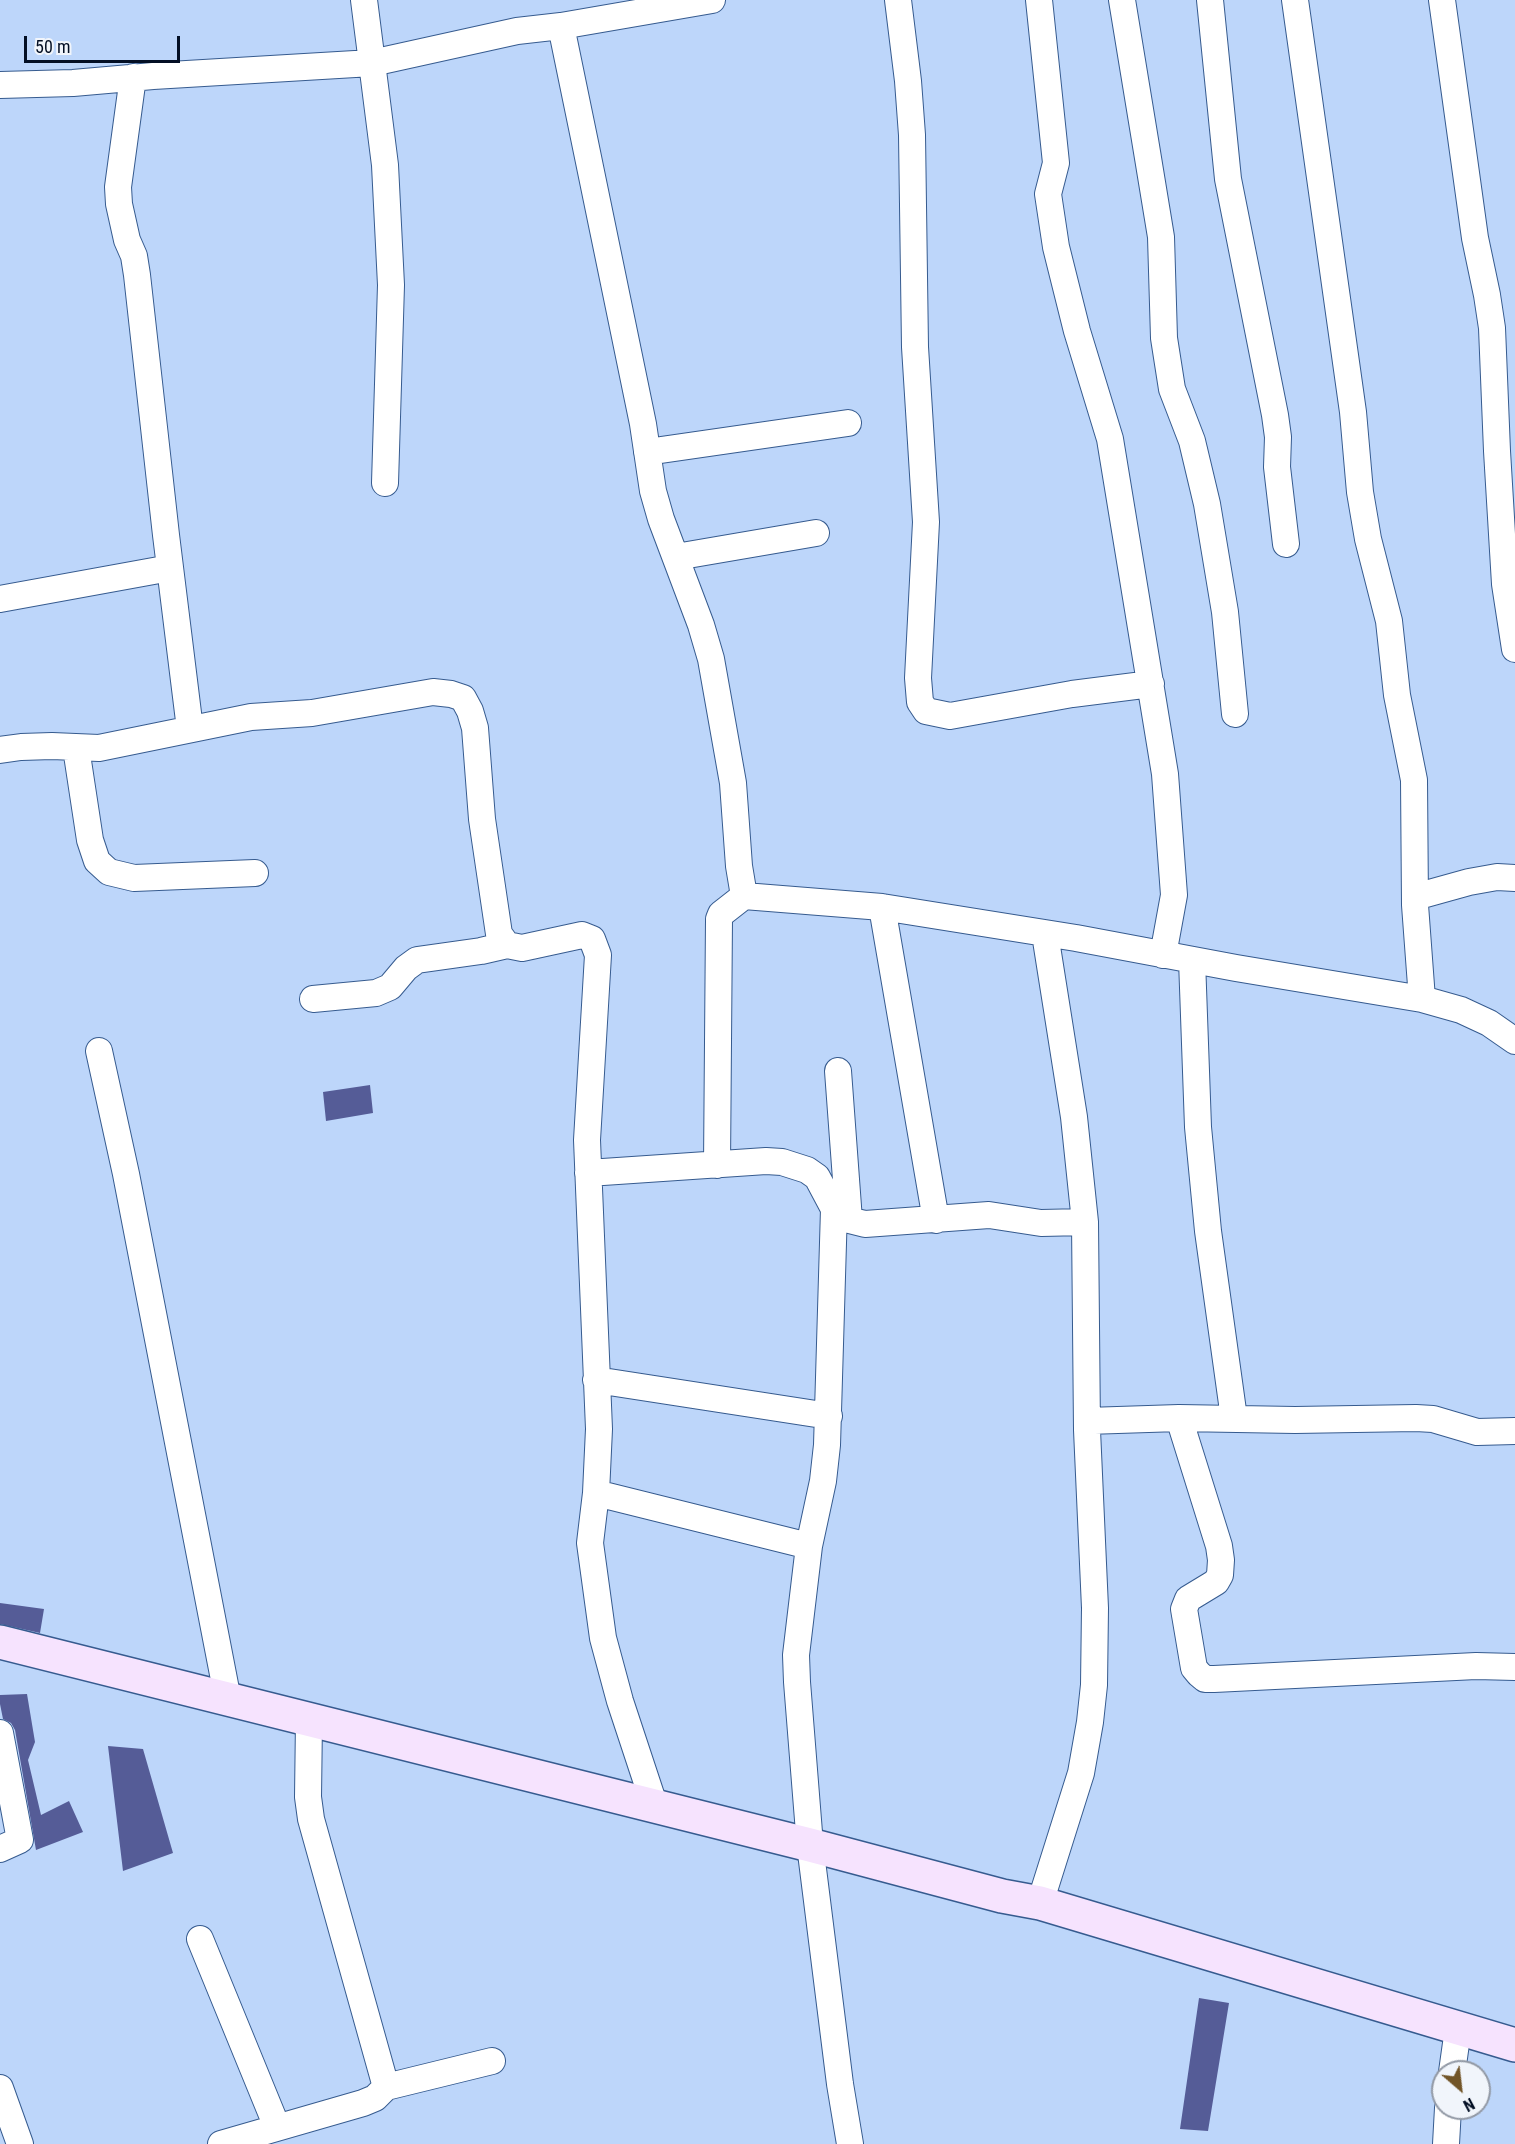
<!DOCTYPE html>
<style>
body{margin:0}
#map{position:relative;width:1515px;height:2144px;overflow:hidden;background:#bdd6fa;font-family:"Roboto Condensed",sans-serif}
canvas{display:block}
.north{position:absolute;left:1431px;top:2060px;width:60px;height:60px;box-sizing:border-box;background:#f1f5fb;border:2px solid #9299a5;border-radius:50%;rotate:152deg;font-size:16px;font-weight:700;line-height:24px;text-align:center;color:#030f24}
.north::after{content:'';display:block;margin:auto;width:21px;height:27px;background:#725528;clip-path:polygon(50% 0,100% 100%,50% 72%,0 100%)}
.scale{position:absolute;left:24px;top:36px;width:156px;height:27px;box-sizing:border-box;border:3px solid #030f24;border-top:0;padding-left:8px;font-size:18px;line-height:21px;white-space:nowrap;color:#030f24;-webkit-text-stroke:4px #f1f5fb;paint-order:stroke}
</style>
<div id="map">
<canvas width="1515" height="2144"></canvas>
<div class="north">N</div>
<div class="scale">50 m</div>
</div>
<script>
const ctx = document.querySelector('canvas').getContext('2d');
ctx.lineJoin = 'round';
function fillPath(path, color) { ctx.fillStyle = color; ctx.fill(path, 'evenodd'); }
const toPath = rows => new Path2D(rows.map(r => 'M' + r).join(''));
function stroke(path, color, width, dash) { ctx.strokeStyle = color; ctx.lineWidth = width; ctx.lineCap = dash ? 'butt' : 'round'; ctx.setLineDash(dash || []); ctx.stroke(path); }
fillPath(toPath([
 [370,1085,373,1113,326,1121,323,1092],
 [0,1603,44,1609,40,1633,0,1624],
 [27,1694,35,1742,28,1760,41,1815,69,1801,83,1832,36,1850,15,1730,11,1723,3,1719,0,1704,0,1695],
 [108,1746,143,1749,173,1853,123,1871],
 [1199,1998,1229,2003,1208,2131,1180,2129]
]), '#555c97');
const street = toPath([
 [364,0,385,165,391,285,385,483],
 [898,0,908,81,912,135,915,347,926,522,918,678,920,702,926,711,950,716,1072,694,1151,684],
 [1039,0,1056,163,1048,194,1056,247,1077,331,1110,439,1165,774,1174,895,1163,955],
 [1122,0,1161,237,1164,338,1172,389,1192,441,1207,504,1225,612,1235,714],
 [1210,0,1228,179,1275,415,1278,437,1277,467,1286,544],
 [1295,0,1353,412,1360,492,1368,539,1389,621,1397,695,1414,780,1415,905,1422,999],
 [1442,0,1475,238,1487,295,1492,328,1497,451,1505,584,1515,649],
 [561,26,643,424,653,491,661,519,701,625,711,659,733,783,739,866,744,896,882,907,1076,938,1236,968,1422,999,1461,1010,1489,1023,1515,1041],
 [133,77,118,187,119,204,127,240,134,256,137,275,166,535,190,729],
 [0,85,73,83,153,76,372,63,517,31,561,26,712,0],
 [647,452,848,423],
 [676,557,816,533],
 [0,599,170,568],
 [76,748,90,840,97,861,109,872,134,878,255,873],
 [0,750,21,747,52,746,99,748,251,717,312,713,433,692,451,694,463,698,470,711,475,728,482,819,499,934,507,945,522,948,582,935,592,939,598,955,587,1140,599,1429,596,1493,590,1543,603,1638,620,1701,655,1807],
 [1415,897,1469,882,1497,877,1515,878],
 [882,907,936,1220],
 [1192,960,1198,1127,1208,1231,1234,1418],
 [313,999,376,993,390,987,406,968,417,960,481,951,507,945],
 [99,1051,126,1174,228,1700],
 [838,1071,849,1220],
 [717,1165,719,919,721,914,744,896],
 [588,1173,766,1161,782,1162,807,1170,817,1177,834,1209,849,1220,865,1224,989,1215,1041,1223,1085,1222],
 [834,1209,827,1445,823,1481,809,1546,796,1655,797,1682,810,1845,840,2084,850,2144],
 [596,1380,829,1416],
 [1179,1418,1219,1546,1221,1560,1220,1575,1216,1582,1188,1599,1184,1609,1194,1668,1199,1674,1205,1679,1214,1679,1476,1666,1515,1667],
 [1087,1421,1179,1418,1295,1420,1416,1418,1433,1419,1477,1432,1515,1431],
 [596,1493,809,1546],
 [309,1720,308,1797,311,1819,386,2087],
 [0,1733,20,1840,0,1849],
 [1040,1903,1081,1773,1090,1722,1094,1685,1095,1608,1087,1430,1085,1222,1074,1117,1045,934],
 [200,1939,277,2127],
 [1452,2072,1458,2029],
 [0,2088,20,2144],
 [221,2144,363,2103,375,2098,386,2087,492,2061],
 [1446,2144,1448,2108]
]);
const secondary = toPath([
 [0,1642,810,1845,1002,1896,1040,1903,1515,2045]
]);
stroke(street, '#365b8f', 28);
stroke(secondary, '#365b8f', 36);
stroke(street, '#fff', 26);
stroke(secondary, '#f6e3fe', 33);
</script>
